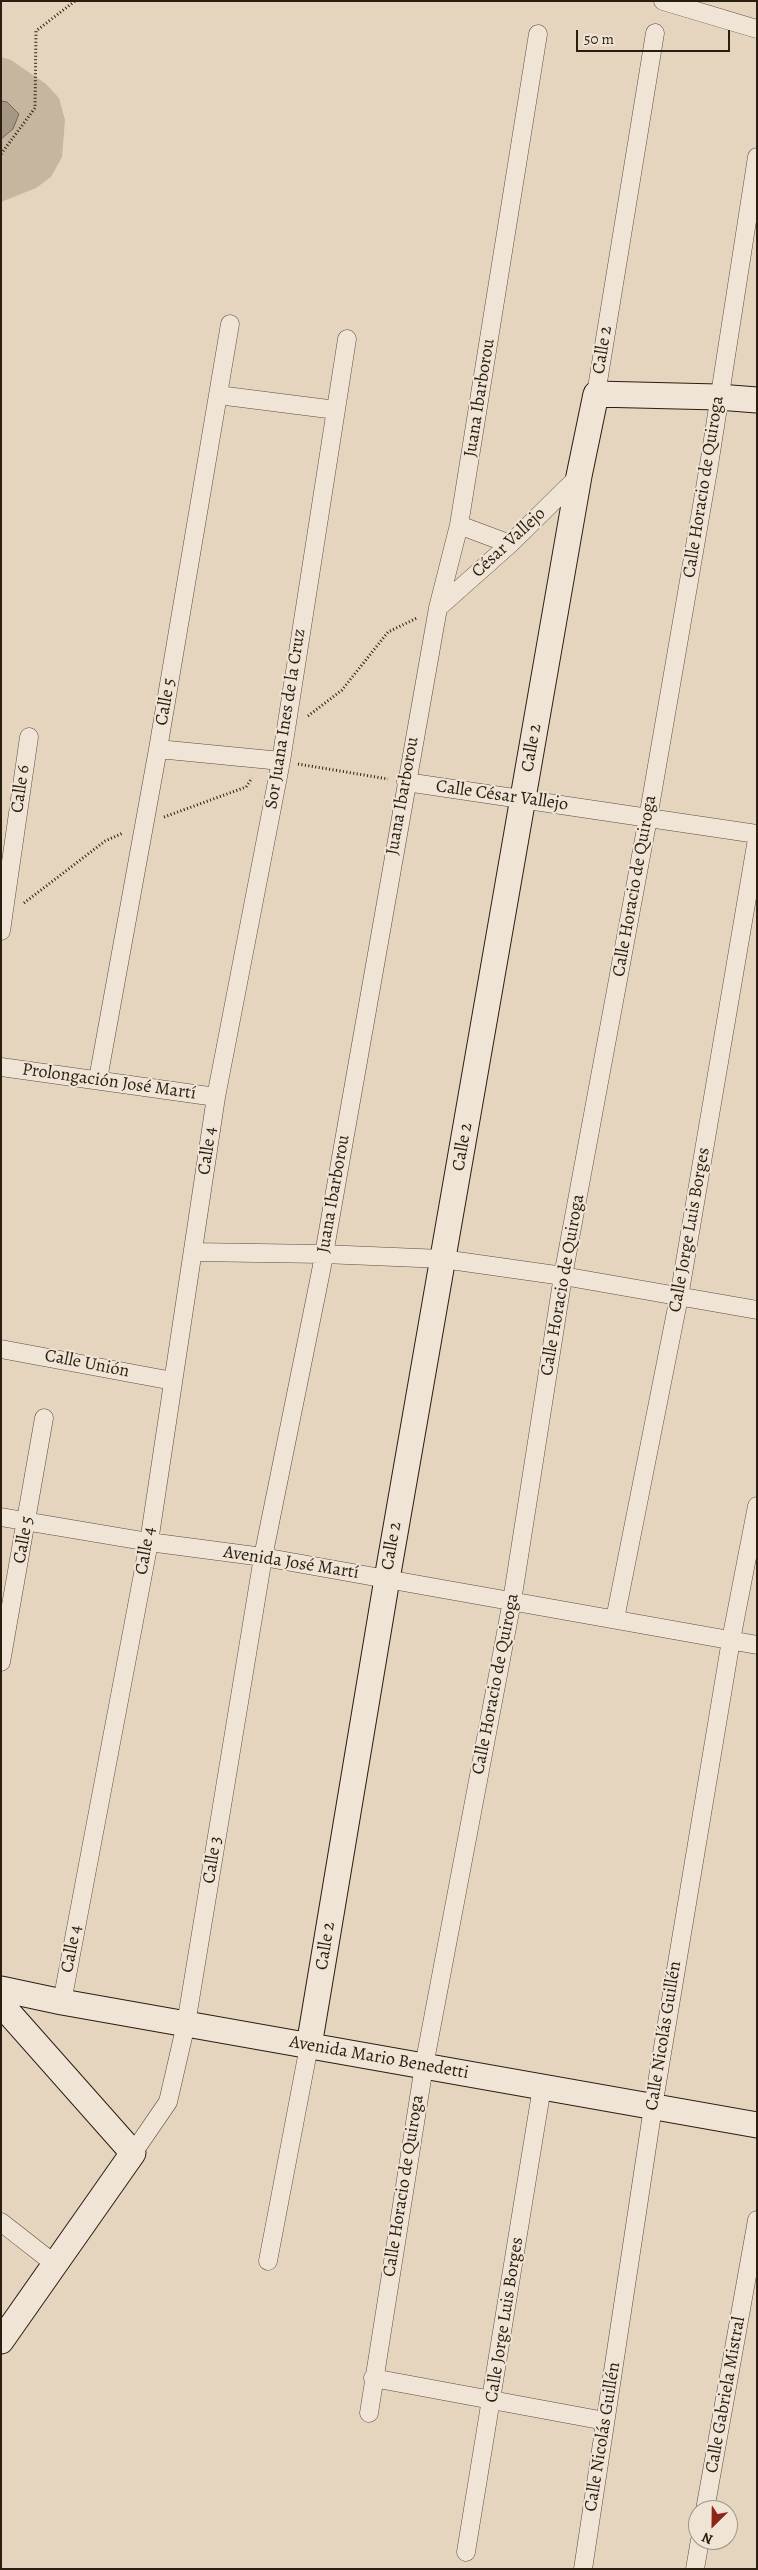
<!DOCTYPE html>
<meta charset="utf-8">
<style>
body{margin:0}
#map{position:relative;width:758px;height:2570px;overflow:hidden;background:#e6d5be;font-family:Alegreya,serif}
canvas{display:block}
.frame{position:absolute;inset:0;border:2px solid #2a1e10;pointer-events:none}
.north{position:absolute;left:688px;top:2500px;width:50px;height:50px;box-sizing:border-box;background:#efe4d5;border:1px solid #a09586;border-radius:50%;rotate:203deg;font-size:14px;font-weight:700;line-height:20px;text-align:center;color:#2a1e10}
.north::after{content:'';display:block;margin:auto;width:18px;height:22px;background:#8f2418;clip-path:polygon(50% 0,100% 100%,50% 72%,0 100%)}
.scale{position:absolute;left:576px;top:30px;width:154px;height:22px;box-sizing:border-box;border:2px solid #2a1e10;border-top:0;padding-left:6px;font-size:15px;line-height:18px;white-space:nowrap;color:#2a1e10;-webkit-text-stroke:4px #efe4d5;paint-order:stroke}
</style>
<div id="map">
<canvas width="758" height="2570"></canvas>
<div class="frame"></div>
<div class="north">N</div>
<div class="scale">50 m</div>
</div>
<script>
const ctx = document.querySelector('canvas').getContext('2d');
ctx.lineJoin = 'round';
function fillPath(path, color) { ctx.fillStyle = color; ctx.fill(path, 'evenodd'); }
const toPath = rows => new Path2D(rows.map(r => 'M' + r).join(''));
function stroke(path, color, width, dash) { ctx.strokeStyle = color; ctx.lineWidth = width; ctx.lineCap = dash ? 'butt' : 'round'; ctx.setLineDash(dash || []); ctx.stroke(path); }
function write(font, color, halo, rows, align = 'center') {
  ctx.font = font + ' Alegreya,serif'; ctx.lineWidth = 4; ctx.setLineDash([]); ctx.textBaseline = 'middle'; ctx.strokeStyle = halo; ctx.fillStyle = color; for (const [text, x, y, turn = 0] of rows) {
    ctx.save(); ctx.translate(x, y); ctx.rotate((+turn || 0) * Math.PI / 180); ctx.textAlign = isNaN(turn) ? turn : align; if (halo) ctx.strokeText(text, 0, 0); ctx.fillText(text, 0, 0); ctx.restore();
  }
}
fillPath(toPath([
 [1,57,11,60,46,84,59,98,65,120,62,157,51,177,36,188,1,202]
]), '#c6b6a0');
const water = toPath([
 [1,101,7,102,19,114,13,129,1,139,1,101]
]);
fillPath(water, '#a69783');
stroke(water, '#746755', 1);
const street = toPath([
 [663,1,757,29],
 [596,394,655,33],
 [218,395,336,410],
 [459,525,510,544],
 [438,608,510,544,579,476],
 [158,749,281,761],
 [406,782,757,834],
 [1,931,29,737],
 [1,1067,216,1097],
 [98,1079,158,749,230,324],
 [193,1252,323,1254,443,1259,563,1276,757,1310],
 [1,1349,173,1381],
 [1,1517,149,1542,263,1557,757,1645],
 [615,1619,679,1297,757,839],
 [1,1662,44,1418],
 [62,2002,149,1542,216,1097,281,761,347,339],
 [133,2153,168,2102,186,2024,263,1557,321,1271,438,608,459,525,538,34],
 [1,2222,56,2265],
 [268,2261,309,2046],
 [373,2378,605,2421],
 [369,2413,424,2066,512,1601,563,1276,648,818,709,465,757,157],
 [705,2510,757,2220],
 [466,2552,542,2087],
 [583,2569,653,2107,731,1640,757,1506],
 [695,2569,700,2540]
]);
const secondary = toPath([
 [1,1989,62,2002,757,2125],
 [1,2004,133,2153,1,2341],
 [309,2046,387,1579,579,476,596,394,718,397,757,400]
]);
stroke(street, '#594c3c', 19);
stroke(secondary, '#2a1e10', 27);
stroke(toPath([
 [1,154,35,108,36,31,75,1],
 [308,716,342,690,388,632,417,618],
 [298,764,388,779],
 [164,817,246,787,252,778],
 [24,903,105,841,123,833]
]), '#2a1e10', 3, [1, 2.5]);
stroke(street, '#efe4d5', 18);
stroke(secondary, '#efe4d5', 25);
write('18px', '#2a1e10', '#efe4d5', [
 ["Calle 2",603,350,-81],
 ["Juana Ibarborou",480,398,-81],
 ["Calle Horacio de Quiroga",704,487,-81],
 ["César Vallejo",509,543,-43],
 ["Calle 5",166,702,-80],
 ["Sor Juana Ines de la Cruz",286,719,-81],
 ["Calle 2",532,748,-80],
 ["Calle 6",21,789,-82],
 ["Juana Ibarborou",403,796,-80],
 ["Calle César Vallejo",502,796,8],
 ["Calle Horacio de Quiroga",635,886,-80],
 ["Prolongación José Martí",109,1082,8],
 ["Calle 2",463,1147,-80],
 ["Calle 4",208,1151,-82],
 ["Juana Ibarborou",334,1194,-80],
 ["Calle Jorge Luis Borges",690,1230,-80],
 ["Calle Horacio de Quiroga",563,1285,-80],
 ["Calle Unión",87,1364,11],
 ["Calle 5",24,1540,-80],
 ["Calle 2",392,1546,-80],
 ["Calle 4",146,1551,-80],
 ["Avenida José Martí",291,1563,9],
 ["Calle Horacio de Quiroga",496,1684,-79],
 ["Calle 3",213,1860,-81],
 ["Calle 2",326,1946,-81],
 ["Calle 4",72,1949,-79],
 ["Calle Nicolás Guillén",664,2036,-81],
 ["Avenida Mario Benedetti",379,2058,10],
 ["Calle Horacio de Quiroga",404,2186,-81],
 ["Calle Jorge Luis Borges",505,2320,-81],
 ["Calle Gabriela Mistral",726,2395,-80],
 ["Calle Nicolás Guillén",603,2437,-81]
]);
</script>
